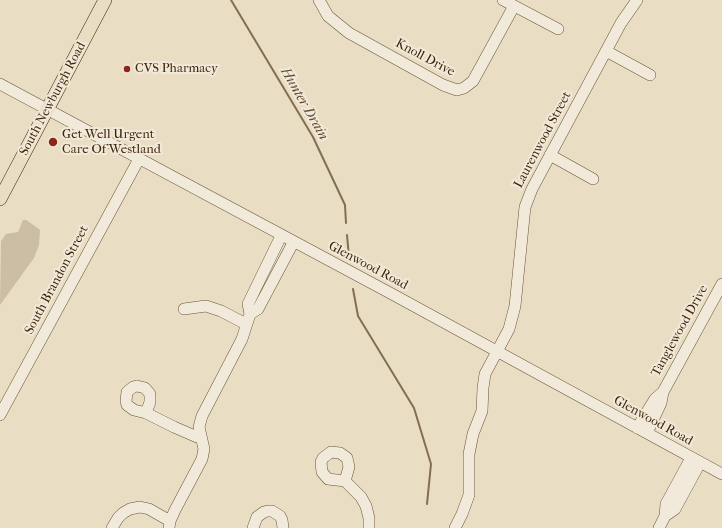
<!DOCTYPE html>
<style>
body{margin:0}
canvas{display:block;background:#e9ddc4}
</style>
<canvas width="722" height="528"></canvas>
<script>
const ctx = document.querySelector('canvas').getContext('2d');
ctx.lineJoin = 'round';
function fillPath(path, color) { ctx.fillStyle = color; ctx.fill(path, 'evenodd'); }
const toPath = rows => new Path2D(rows.map(r => 'M' + r).join(''));
function stroke(path, color, width, dash) { ctx.strokeStyle = color; ctx.lineWidth = width; ctx.lineCap = dash ? 'butt' : 'round'; ctx.setLineDash(dash || []); ctx.stroke(path); }
function write(font, color, halo, rows, align = 'center') {
  ctx.font = font + ' "IM FELL French Canon",serif'; ctx.lineWidth = 4; ctx.setLineDash([]); ctx.textBaseline = 'middle'; ctx.strokeStyle = halo; ctx.fillStyle = color; for (const [text, x, y, turn = 0] of rows) {
    ctx.save(); ctx.translate(x, y); ctx.rotate((+turn || 0) * Math.PI / 180); ctx.textAlign = isNaN(turn) ? turn : align; if (halo) ctx.strokeText(text, 0, 0); ctx.fillText(text, 0, 0); ctx.restore();
  }
}
fillPath(toPath([
 [23,220,26,220,32,224,40,230,39,245,34,258,0,305,1,241,6,234,18,232]
]), '#ccbea4');
stroke(toPath([
 [231,0,313,137,345,205,346,223],
 [347,235,349,257],
 [353,289,358,316,414,408,431,464,427,504]
]), '#836e52', 2);
const minor = toPath([
 [319,0,328,16,349,33,443,85,457,90,464,88,473,81,514,6],
 [503,0,558,29],
 [606,51,650,75],
 [0,84,392,294,722,474],
 [550,155,593,179],
 [184,309,206,306,221,311,246,324],
 [250,314,258,309,293,243],
 [137,386,145,388,150,394,150,402,146,413,134,410,127,405,126,401,127,392,133,387,137,386],
 [146,413,174,427,197,437,201,436],
 [0,415,139,159],
 [637,428,655,399,663,392,722,284],
 [647,433,661,403,663,392],
 [331,452,340,453,347,458,349,467,345,481,328,479,322,472,321,462,323,458,331,452],
 [345,481,361,497,366,506,369,518,369,528],
 [665,516,675,509,700,463],
 [112,528,118,518,123,513,130,509,140,507,149,509,170,521],
 [169,528,170,521,175,510,202,459,204,449,199,427,202,416,242,339,250,314,248,304,281,236],
 [253,528,257,517,264,512,268,511,272,511,280,516,282,520,283,528],
 [455,528,462,514,469,495,469,454,473,434,482,411,483,388,485,374,509,329,515,306,525,207,532,189,621,23,637,0],
 [659,528,665,516,666,504,691,458]
]);
const major = toPath([
 [0,199,105,0]
]);
stroke(minor, '#6a5336', 12);
stroke(major, '#402507', 14);
stroke(minor, '#f1e9d9', 11);
stroke(major, '#e9ddc4', 13);
for (const [x, y, r, color] of [
 [127,69,4,"#8f2418"],
 [53,142,5,"#8f2418"]
]) { const dot = new Path2D(); dot.arc(x, y, r, 0, 2 * Math.PI); ctx.fillStyle = color; ctx.fill(dot); stroke(dot, '#f1e9d9', 1.5); }
write('13px', '#402507', '#f1e9d9', [
 ["Knoll Drive",425,58,28],
 ["South Newburgh Road",53,99,-62],
 ["Laurenwood Street",543,140,-62],
 ["Glenwood Road",368,266,28],
 ["South Brandon Street",57,280,-62],
 ["Tanglewood Drive",680,331,-61],
 ["Glenwood Road",653,421,29]
]);
write('13px', '#402507', '#f1e9d9', [
 ["CVS Pharmacy",135,69],
 ["Get Well Urgent",62,135],
 ["Care Of Westland",62,150]
], 'left');
write('italic 14px', '#62492c', '#f1e9d9', [
 ["Hunter Drain",304,104,60]
]);
</script>
